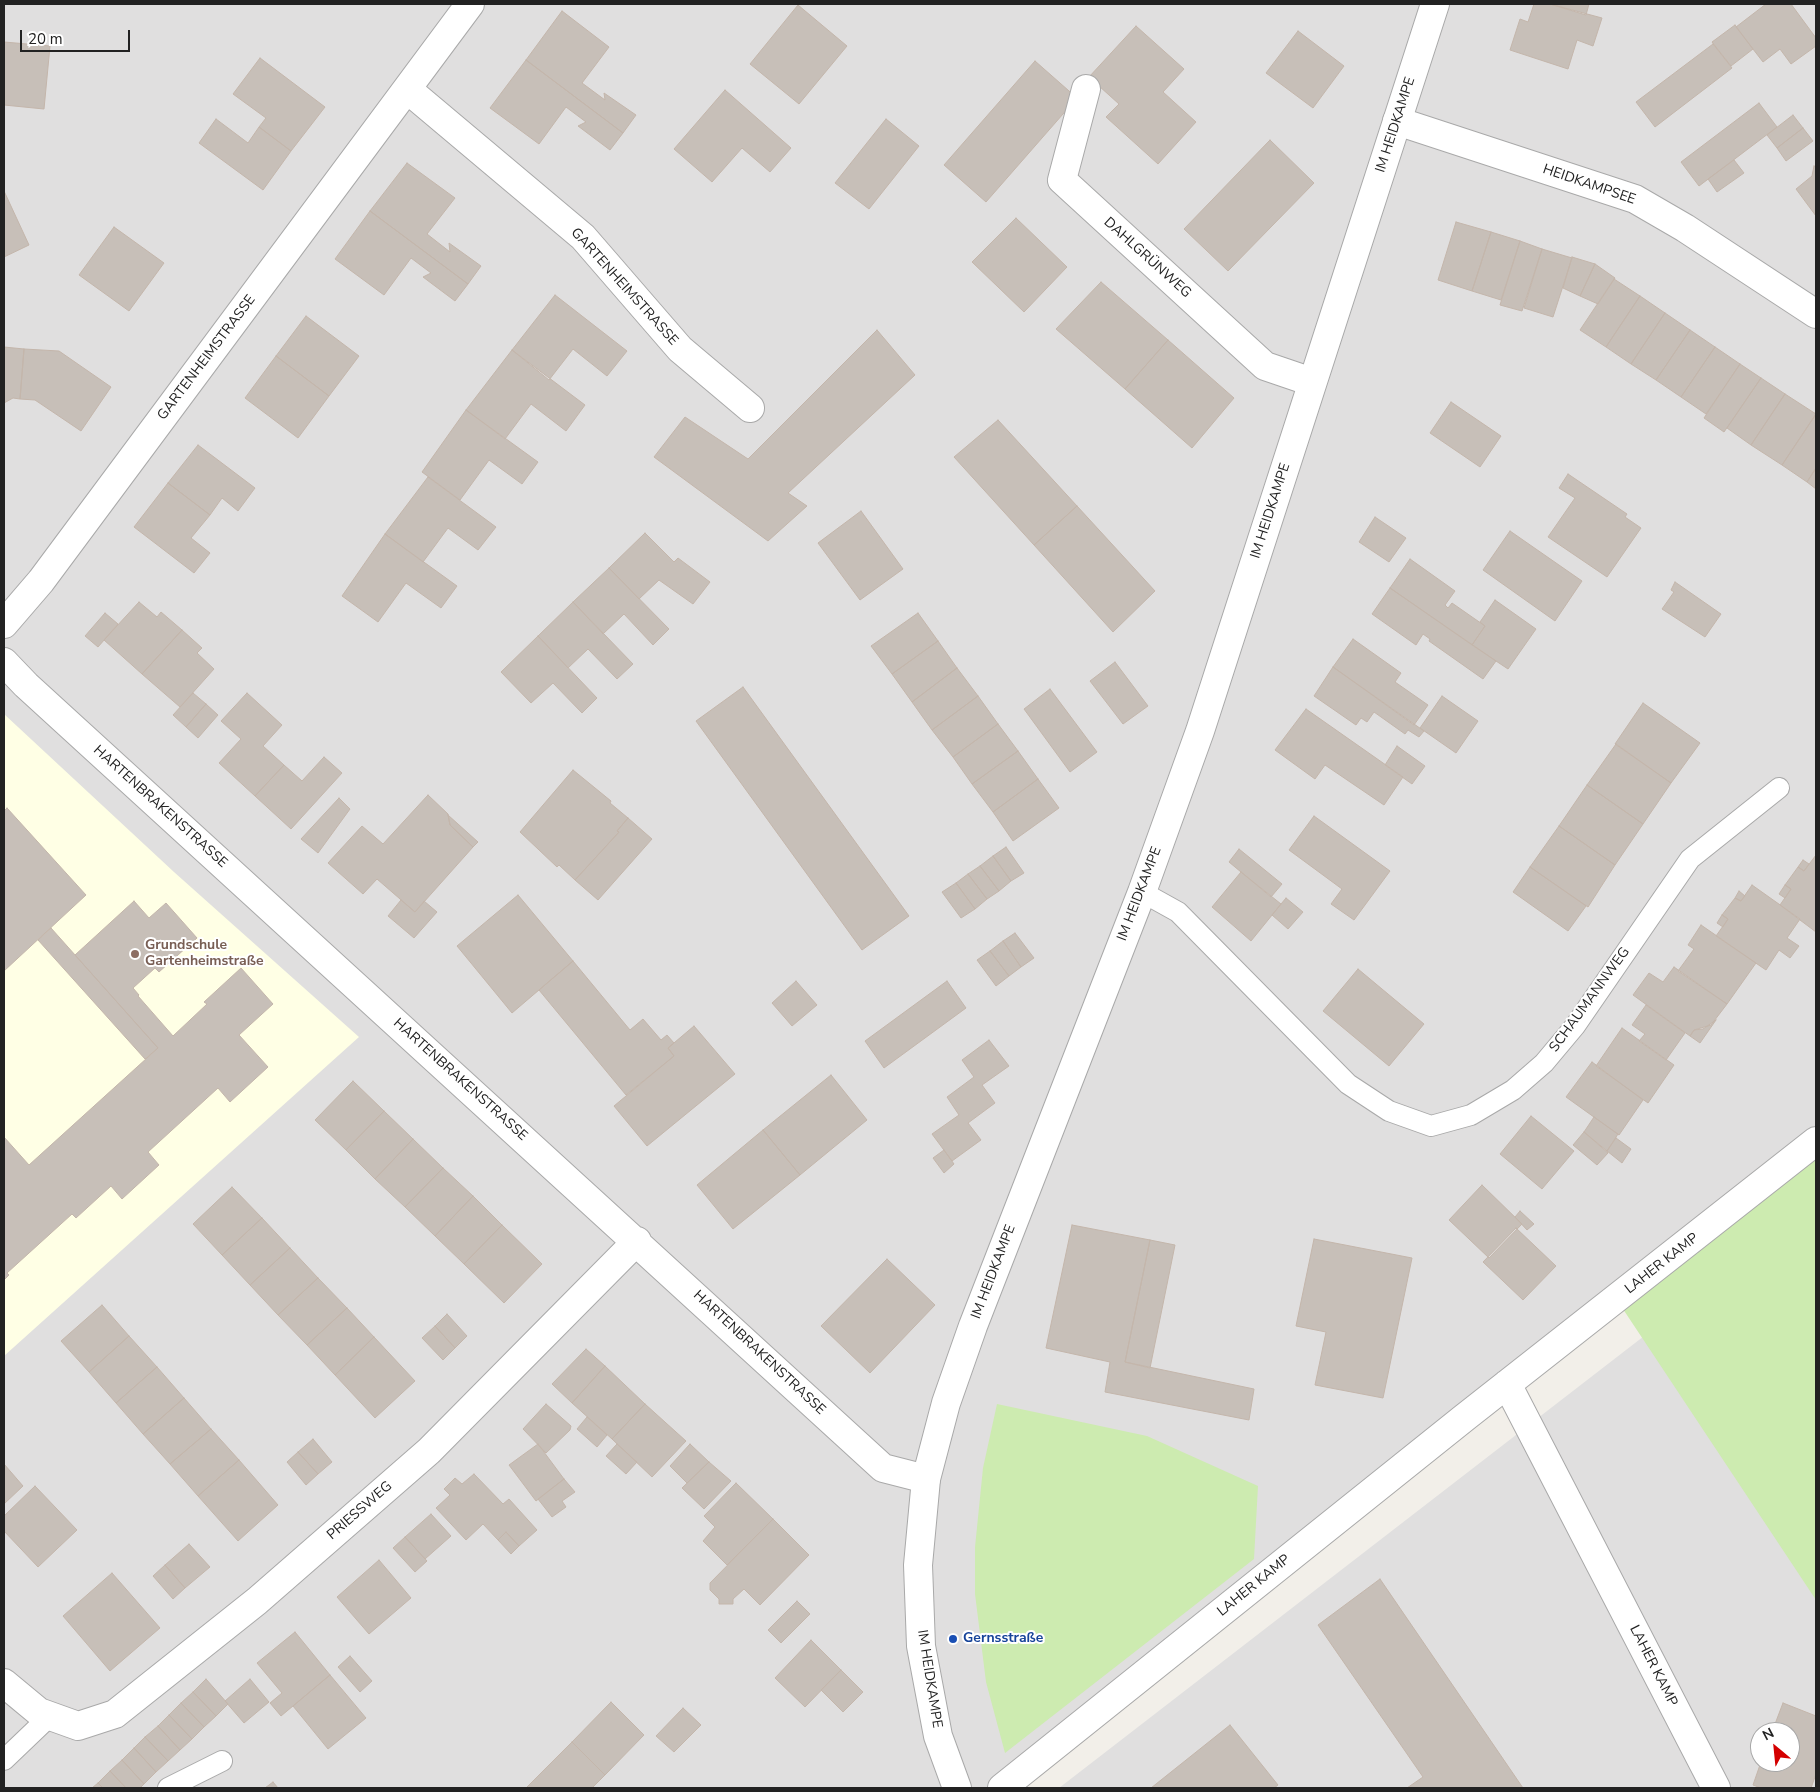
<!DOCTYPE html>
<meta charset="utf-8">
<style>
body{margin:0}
#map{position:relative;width:1820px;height:1792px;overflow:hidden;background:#f2efe9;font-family:"Nunito Sans",sans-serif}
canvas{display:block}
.frame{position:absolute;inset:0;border:5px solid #222;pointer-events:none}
.north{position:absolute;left:1750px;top:1722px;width:50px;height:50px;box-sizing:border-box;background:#fff;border:1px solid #a7a7a7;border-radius:50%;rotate:332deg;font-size:14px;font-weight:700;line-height:20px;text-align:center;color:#222}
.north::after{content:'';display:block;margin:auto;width:18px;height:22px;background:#d40000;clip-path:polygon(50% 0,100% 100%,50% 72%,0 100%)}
.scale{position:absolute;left:20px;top:30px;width:110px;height:22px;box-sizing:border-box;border:2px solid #222;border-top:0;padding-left:6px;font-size:15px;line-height:18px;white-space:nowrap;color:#222;-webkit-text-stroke:4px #fff;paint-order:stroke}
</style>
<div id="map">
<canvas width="1820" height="1792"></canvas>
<div class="frame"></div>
<div class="north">N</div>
<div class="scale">20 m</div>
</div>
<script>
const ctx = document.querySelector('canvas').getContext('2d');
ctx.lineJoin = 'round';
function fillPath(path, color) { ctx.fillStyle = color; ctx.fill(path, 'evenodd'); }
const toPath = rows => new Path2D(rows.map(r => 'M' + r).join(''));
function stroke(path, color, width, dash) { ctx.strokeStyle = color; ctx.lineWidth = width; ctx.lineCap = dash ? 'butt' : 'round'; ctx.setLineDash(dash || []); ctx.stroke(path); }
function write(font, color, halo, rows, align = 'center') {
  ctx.font = font + ' "Nunito Sans",sans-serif'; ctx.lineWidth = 4; ctx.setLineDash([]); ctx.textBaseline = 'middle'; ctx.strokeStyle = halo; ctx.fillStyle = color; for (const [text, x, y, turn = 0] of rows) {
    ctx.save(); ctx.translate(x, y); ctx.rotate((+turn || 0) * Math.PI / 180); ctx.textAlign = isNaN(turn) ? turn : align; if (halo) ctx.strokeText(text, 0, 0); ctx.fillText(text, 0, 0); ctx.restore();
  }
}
fillPath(toPath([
 [4,4,1816,4,1816,1141,1002,1788,4,1788],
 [1648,1333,1816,1594,1816,1788,1059,1788],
 [1760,1732,1790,1732,1790,1762,1760,1762]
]), '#e0dfdf');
fillPath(toPath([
 [4,714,174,872,359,1037,4,1356]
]), '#ffffe5');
fillPath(toPath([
 [1816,1141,1816,1600,1617,1300],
 [997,1404,1147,1436,1258,1486,1254,1559,1005,1753,986,1682,975,1594,975,1547,983,1468]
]), '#cdebb0');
const building = toPath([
 [1534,4,1550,4,1602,18,1593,46,1577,40,1568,69,1510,50,1520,19,1528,22,1534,4],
 [1550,4,1589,4,1586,15,1550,4],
 [1766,4,1791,4,1816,38,1816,46,1791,64,1780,49,1763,62,1736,27,1766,4],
 [798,5,847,46,799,104,750,64,798,5],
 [562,11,609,47,582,83,605,100,604,93,636,115,623,133,526,60,562,11],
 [1735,25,1753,49,1731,66,1712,42,1735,25],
 [1136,26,1184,69,1163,92,1196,122,1158,164,1106,117,1119,104,1089,77,1136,26],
 [1298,31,1344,66,1313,108,1266,73,1298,31],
 [4,42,50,46,44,109,4,105,4,42],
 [1713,44,1732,68,1655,127,1636,102,1713,44],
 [260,58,325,107,291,151,259,127,266,118,233,94,260,58],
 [526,60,623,133,610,150,578,126,586,122,566,107,539,144,490,108,526,60],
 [1035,61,1077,98,986,202,944,165,1035,61],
 [725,90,791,148,770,172,742,148,712,182,674,149,725,90],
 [1759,103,1777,127,1699,186,1681,162,1759,103],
 [1793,115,1803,128,1777,148,1767,135,1793,115],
 [216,119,248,143,259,127,291,151,263,190,199,143,216,119],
 [886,119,919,146,869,209,835,183,886,119],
 [1803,128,1813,141,1786,161,1777,148,1803,128],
 [1270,140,1314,183,1228,271,1184,229,1270,140],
 [1734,160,1744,173,1717,192,1708,179,1734,160],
 [407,163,455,198,427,234,450,252,449,243,481,266,468,284,370,211,407,163],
 [1814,166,1816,167,1816,216,1796,189,1812,176,1814,166],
 [4,191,29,245,4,257,4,191],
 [370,211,468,284,455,301,423,277,431,273,411,258,384,295,335,259,370,211],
 [1016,218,1067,267,1024,312,972,262,1016,218],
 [1456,222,1491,232,1472,291,1438,280,1456,222],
 [114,227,164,263,129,311,79,275,114,227],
 [1491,232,1520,241,1501,300,1472,291,1491,232],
 [1520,241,1542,249,1522,311,1500,305,1520,241],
 [1542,249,1572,258,1553,317,1524,308,1542,249],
 [1572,257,1595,264,1580,296,1563,288,1572,257],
 [1595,264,1615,278,1598,304,1580,296,1595,264],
 [1614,279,1640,296,1606,347,1580,330,1614,279],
 [1101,282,1168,340,1125,389,1056,329,1101,282],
 [555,295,627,351,607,376,573,349,549,380,512,350,555,295],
 [1640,296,1665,313,1631,364,1606,347,1640,296],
 [1665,313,1690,330,1656,380,1631,364,1665,313],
 [306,316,359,356,329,396,276,356,306,316],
 [877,330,915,375,788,493,807,506,768,541,654,457,685,417,748,459,877,330],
 [1690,330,1715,347,1681,397,1656,380,1690,330],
 [1168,340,1234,398,1192,448,1125,389,1168,340],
 [4,347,24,349,20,399,13,398,4,403,4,347],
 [1715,347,1740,364,1706,414,1681,397,1715,347],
 [24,349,59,351,111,387,81,431,35,400,20,399,24,349],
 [512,350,585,405,566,431,531,404,505,439,466,410,512,350],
 [276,356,329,396,298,438,245,398,276,356],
 [1740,364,1761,378,1724,432,1704,418,1740,364],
 [1761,378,1785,394,1751,445,1727,428,1761,378],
 [1785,394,1816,414,1782,465,1751,445,1785,394],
 [1451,402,1501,436,1480,467,1430,433,1451,402],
 [466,410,538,462,522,484,489,460,460,500,422,472,466,410],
 [1816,414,1816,468,1807,482,1782,465,1816,414],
 [998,420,1077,506,1034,545,954,457,998,420],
 [198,445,255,488,238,511,222,498,210,515,168,483,198,445],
 [1816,468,1816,489,1807,482,1816,468],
 [1568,474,1627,514,1625,517,1641,528,1607,577,1548,537,1575,498,1559,488,1568,474],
 [428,477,496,527,478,550,448,528,423,562,385,534,428,477],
 [168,483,210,515,191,538,210,553,194,573,134,527,168,483],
 [1077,506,1155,591,1113,632,1034,545,1077,506],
 [861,511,903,569,860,600,818,543,861,511],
 [1375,517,1406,538,1389,562,1359,542,1375,517],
 [1510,531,1582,581,1555,621,1483,570,1510,531],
 [645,533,674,562,678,558,710,582,693,604,659,580,639,599,609,568,645,533],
 [385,534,457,586,441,608,406,583,378,622,342,596,385,534],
 [1410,559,1455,591,1445,605,1448,608,1452,603,1485,626,1472,645,1390,588,1410,559],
 [609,568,669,629,653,645,624,614,603,634,573,602,609,568],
 [1675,582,1721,614,1705,637,1662,609,1674,592,1671,590,1675,582],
 [1390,588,1496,661,1483,679,1429,641,1430,639,1423,634,1416,645,1372,614,1390,588],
 [1495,600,1536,629,1508,669,1472,645,1485,626,1480,622,1495,600],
 [139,602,157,617,161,612,182,630,142,674,104,640,139,602],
 [573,602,633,664,617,679,588,649,568,668,538,636,573,602],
 [105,613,118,624,98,647,85,636,105,613],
 [918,613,938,641,892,674,871,646,918,613],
 [182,630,202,648,197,653,214,669,180,707,142,674,182,630],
 [538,636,597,698,582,713,553,683,531,703,501,672,538,636],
 [1353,639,1401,673,1395,682,1428,705,1414,725,1333,667,1353,639],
 [938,641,957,668,912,702,892,674,938,641],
 [1115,662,1148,706,1123,724,1090,681,1115,662],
 [1333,667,1424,731,1419,737,1408,730,1405,734,1374,712,1367,722,1361,718,1356,725,1314,696,1333,667],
 [957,668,978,696,932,730,912,702,957,668],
 [743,687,909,916,862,950,696,721,743,687],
 [1050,689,1097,752,1070,772,1024,709,1050,689],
 [193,693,206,704,186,727,173,715,193,693],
 [247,693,282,725,263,746,284,765,255,796,219,763,241,739,221,721,247,693],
 [978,696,998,724,953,757,932,730,978,696],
 [1442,696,1478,721,1456,753,1420,728,1442,696],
 [1643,703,1700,743,1671,783,1615,744,1643,703],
 [206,704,218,715,198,738,186,727,206,704],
 [1306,709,1403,777,1384,805,1325,765,1315,779,1275,750,1306,709],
 [998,724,1018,751,972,784,953,757,998,724],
 [1616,744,1671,783,1643,824,1587,785,1616,744],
 [1397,746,1425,766,1412,784,1385,765,1397,746],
 [1018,751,1038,779,993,812,972,784,1018,751],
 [324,757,342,773,291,829,255,796,284,765,302,781,324,757],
 [573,770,611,801,610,803,628,818,617,831,619,832,575,880,559,865,557,867,520,832,573,770],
 [1038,779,1059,808,1013,841,993,812,1038,779],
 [1587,785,1643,824,1615,865,1559,826,1587,785],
 [428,795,448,814,450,825,473,847,415,912,377,879,363,894,328,863,362,826,383,844,428,795],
 [339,798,350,809,318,853,301,839,339,798],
 [7,808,86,895,4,971,4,811,7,808],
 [448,815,478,842,473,847,450,825,448,815],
 [1314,816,1390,871,1354,920,1331,904,1342,889,1289,850,1314,816],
 [628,818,652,839,598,900,575,880,619,832,617,831,628,818],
 [1559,826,1615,865,1588,907,1530,867,1559,826],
 [1006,847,1024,873,1011,881,993,856,1006,847],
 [1239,849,1282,884,1271,897,1229,862,1239,849],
 [1816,855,1816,932,1780,905,1791,889,1785,885,1798,867,1804,871,1816,855],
 [993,856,1011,881,999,891,980,866,993,856],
 [1803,860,1809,864,1804,871,1798,867,1803,860],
 [980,866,999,891,987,899,968,874,980,866],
 [1530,867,1586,906,1568,931,1513,892,1530,867],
 [1241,872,1281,904,1251,941,1212,907,1241,872],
 [968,874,987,899,975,909,956,883,968,874],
 [956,883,975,909,961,918,942,892,956,883],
 [1752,885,1800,919,1787,938,1799,946,1790,958,1779,950,1766,970,1716,936,1728,919,1722,915,1735,898,1741,901,1752,885],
 [1785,885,1791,889,1785,898,1779,894,1785,885],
 [1739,891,1745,896,1741,901,1735,898,1739,891],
 [518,895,573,961,512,1013,457,946,518,895],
 [1286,898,1303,912,1288,929,1272,915,1286,898],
 [401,900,415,912,424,901,437,912,414,938,388,916,401,900],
 [134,901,149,918,166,903,197,938,159,972,155,968,133,988,139,995,138,996,173,1036,207,1004,204,1002,241,968,273,1004,239,1035,268,1067,230,1102,218,1088,148,1152,159,1165,122,1199,111,1186,76,1218,72,1214,7,1273,9,1275,4,1280,4,1137,29,1165,158,1048,75,955,134,901],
 [1722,915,1728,919,1723,927,1717,923,1722,915],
 [1701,925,1756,963,1727,1004,1678,971,1694,949,1688,945,1701,925],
 [51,928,158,1048,145,1059,38,940,51,928],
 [1015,933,1034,958,1021,967,1003,941,1015,933],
 [1003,941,1021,967,1009,976,990,951,1003,941],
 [990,951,1009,976,996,986,977,960,990,951],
 [573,961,630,1030,643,1019,661,1040,667,1035,674,1043,668,1048,674,1056,626,1095,539,990,573,961],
 [1674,967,1727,1004,1711,1025,1694,1030,1690,1036,1633,995,1649,973,1663,982,1674,967],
 [1358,969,1424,1024,1389,1066,1323,1011,1358,969],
 [796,981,817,1005,792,1026,772,1003,796,981],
 [947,981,966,1008,884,1068,865,1041,947,981],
 [1646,1005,1685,1033,1666,1060,1639,1041,1645,1034,1632,1025,1646,1005],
 [1716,1020,1700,1043,1690,1036,1694,1030,1703,1029,1716,1020],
 [694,1026,735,1074,647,1146,614,1106,674,1056,668,1048,694,1026],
 [1622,1028,1674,1065,1648,1103,1596,1066,1622,1028],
 [989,1040,1009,1066,982,1085,995,1103,968,1123,981,1140,952,1161,932,1134,959,1115,947,1097,974,1077,962,1060,989,1040],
 [1592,1062,1643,1100,1619,1135,1566,1097,1592,1062],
 [831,1075,867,1120,800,1175,763,1130,831,1075],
 [353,1081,384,1111,346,1150,315,1120,353,1081],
 [384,1111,413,1139,375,1179,346,1150,384,1111],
 [1531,1116,1574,1151,1542,1189,1500,1154,1531,1116],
 [1594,1117,1618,1134,1607,1151,1584,1132,1594,1117],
 [763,1130,800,1175,733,1229,697,1185,763,1130],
 [1584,1132,1608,1153,1597,1165,1573,1145,1584,1132],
 [1616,1138,1631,1149,1622,1163,1607,1151,1616,1138],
 [413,1139,443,1168,405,1207,375,1179,413,1139],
 [944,1150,954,1164,944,1173,933,1158,944,1150],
 [443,1168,473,1196,435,1236,405,1207,443,1168],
 [1482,1185,1522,1224,1489,1258,1449,1220,1482,1185],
 [232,1187,262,1218,222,1255,193,1224,232,1187],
 [473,1196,502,1225,464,1264,435,1236,473,1196],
 [1520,1211,1534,1224,1527,1230,1515,1217,1520,1211],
 [262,1218,290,1248,250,1285,222,1255,262,1218],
 [502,1225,542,1264,504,1303,464,1264,502,1225],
 [1072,1225,1150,1240,1125,1362,1254,1389,1249,1420,1105,1392,1110,1362,1046,1348,1072,1225],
 [1516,1228,1556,1266,1523,1300,1483,1262,1516,1228],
 [1314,1239,1412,1258,1383,1398,1315,1385,1326,1332,1296,1326,1314,1239],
 [1150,1240,1175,1245,1150,1368,1125,1362,1150,1240],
 [290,1248,318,1278,278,1315,250,1285,290,1248],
 [887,1259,935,1305,870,1373,821,1326,887,1259],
 [318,1278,347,1308,307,1345,278,1315,318,1278],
 [102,1305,129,1336,89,1372,61,1341,102,1305],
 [347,1308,374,1337,335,1375,307,1345,347,1308],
 [447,1314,467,1336,455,1348,435,1326,447,1314],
 [435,1326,455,1348,443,1360,422,1338,435,1326],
 [129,1336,157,1367,116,1403,89,1372,129,1336],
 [374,1337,415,1381,375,1418,335,1375,374,1337],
 [586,1349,605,1366,572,1403,552,1384,586,1349],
 [605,1366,645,1404,612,1439,572,1403,605,1366],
 [157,1367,184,1398,143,1434,116,1403,157,1367],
 [184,1398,211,1429,170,1464,143,1434,184,1398],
 [546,1404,571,1426,570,1430,546,1453,523,1429,546,1404],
 [645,1404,686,1441,652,1477,612,1439,645,1404],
 [587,1417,607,1435,597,1447,577,1429,587,1417],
 [211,1429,239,1460,198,1496,170,1464,211,1429],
 [313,1439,332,1462,318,1474,298,1452,313,1439],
 [538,1444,564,1479,536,1501,509,1465,538,1444],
 [617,1444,637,1462,626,1474,606,1456,617,1444],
 [690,1444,709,1462,687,1483,670,1466,690,1444],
 [298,1452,318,1474,306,1485,287,1462,298,1452],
 [239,1460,278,1505,238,1541,198,1496,239,1460],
 [709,1462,731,1481,704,1509,682,1488,709,1462],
 [4,1464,23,1486,4,1504,4,1464],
 [474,1474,503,1504,509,1499,537,1530,519,1546,506,1532,498,1540,483,1524,466,1540,436,1508,450,1495,444,1489,455,1478,462,1484,474,1474],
 [564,1479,575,1492,562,1501,566,1507,552,1517,538,1499,564,1479],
 [736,1483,773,1519,727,1565,703,1541,715,1527,704,1516,736,1483],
 [35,1486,77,1530,38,1567,4,1531,4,1516,35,1486],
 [431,1514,451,1536,425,1559,405,1537,431,1514],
 [773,1519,809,1555,760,1605,744,1589,733,1599,733,1604,719,1604,719,1599,710,1590,710,1583,773,1519],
 [506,1532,519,1546,511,1554,498,1540,506,1532],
 [405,1537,427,1561,415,1572,393,1548,405,1537],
 [189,1544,210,1567,185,1588,165,1565,189,1544],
 [379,1560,411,1598,369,1634,337,1597,379,1560],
 [165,1565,185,1588,173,1599,153,1576,165,1565],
 [112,1573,160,1628,110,1671,63,1616,112,1573],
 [1380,1579,1523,1788,1407,1788,1423,1777,1318,1625,1380,1579],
 [797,1601,810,1614,781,1643,768,1630,797,1601],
 [295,1632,330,1675,281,1716,270,1703,282,1693,257,1663,295,1632],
 [811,1640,841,1670,805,1707,775,1678,811,1640],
 [350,1656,372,1681,360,1692,338,1667,350,1656],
 [841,1670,863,1692,843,1712,821,1690,841,1670],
 [330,1675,366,1718,328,1749,293,1706,330,1675],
 [206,1679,228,1704,216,1716,193,1692,206,1679],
 [250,1679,269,1702,244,1723,225,1701,250,1679],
 [193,1692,216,1716,204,1727,181,1703,193,1692],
 [611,1702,644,1735,605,1775,572,1742,611,1702],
 [181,1703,204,1727,192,1739,169,1715,181,1703],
 [1783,1703,1816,1716,1816,1774,1811,1788,1761,1788,1753,1785,1761,1762,1790,1762,1790,1732,1772,1732,1783,1703],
 [683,1708,701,1725,674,1752,656,1736,683,1708],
 [169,1715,192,1739,180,1750,158,1726,169,1715],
 [1230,1725,1278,1785,1274,1788,1151,1788,1230,1725],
 [158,1726,180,1750,168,1761,145,1737,158,1726],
 [145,1737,168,1761,156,1772,134,1748,145,1737],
 [572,1742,605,1775,592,1788,526,1788,572,1742],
 [134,1748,156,1772,144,1784,122,1760,134,1748],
 [122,1760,144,1784,140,1788,126,1788,110,1771,122,1760],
 [110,1771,126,1788,103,1788,98,1783,110,1771],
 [273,1782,278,1788,265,1788,273,1782],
 [98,1783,103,1788,92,1788,98,1783]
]);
fillPath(building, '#c7bfb8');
stroke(building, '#c4b6ab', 1);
const service = toPath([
 [1142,892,1178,912,1348,1084,1389,1111,1431,1126,1471,1115,1513,1090,1544,1063,1575,1026,1690,859,1779,788],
 [4,1760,50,1716],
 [168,1788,222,1761]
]);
const minor = toPath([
 [407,89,583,237,680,349,750,408],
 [1086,89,1062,180,1265,366,1312,382],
 [1397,121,1635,199,1685,228,1816,314],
 [4,624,41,581,470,4],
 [4,662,26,685,883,1468,926,1479],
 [1507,1384,1716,1788],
 [4,1683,39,1712,78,1726,115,1714,257,1601,429,1451,637,1241],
 [1002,1788,1464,1418,1816,1141]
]);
const tertiary = toPath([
 [957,1788,938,1736,921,1646,918,1565,926,1479,946,1403,973,1326,1142,892,1200,731,1435,4]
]);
stroke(service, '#a9a9a9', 22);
stroke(minor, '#a9a9a9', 30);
stroke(tertiary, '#a9a9a9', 30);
stroke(service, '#fff', 20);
stroke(minor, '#fff', 28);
stroke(tertiary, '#fff', 28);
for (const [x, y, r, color] of [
 [135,954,5,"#8d6e63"],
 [953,1639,5,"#1a4fb4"]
]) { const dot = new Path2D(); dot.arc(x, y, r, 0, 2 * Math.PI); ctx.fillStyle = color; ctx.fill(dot); stroke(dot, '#fff', 2); }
write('14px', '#222', '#fff', [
 ["IM HEIDKAMPE",1396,125,-72],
 ["HEIDKAMPSEE",1589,185,19],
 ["DAHLGRÜNWEG",1147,258,42],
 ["GARTENHEIMSTRASSE",624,287,48],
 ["GARTENHEIMSTRASSE",207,358,-53],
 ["IM HEIDKAMPE",1271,511,-72],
 ["HARTENBRAKENSTRASSE",160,807,42],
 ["IM HEIDKAMPE",1140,894,-69],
 ["SCHAUMANNWEG",1590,1000,-54],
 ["HARTENBRAKENSTRASSE",460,1080,42],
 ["LAHER KAMP",1662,1264,-38],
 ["IM HEIDKAMPE",994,1272,-69],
 ["HARTENBRAKENSTRASSE",759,1353,43],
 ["PRIESSWEG",360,1511,-41],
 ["LAHER KAMP",1254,1586,-39],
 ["LAHER KAMP",1653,1666,63],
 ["IM HEIDKAMPE",929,1679,81]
]);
write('bold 14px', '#785e54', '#fff', [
 ["Grundschule",145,946],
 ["Gartenheimstraße",145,962]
], 'left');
write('bold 14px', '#164399', '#fff', [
 ["Gernsstraße",963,1639]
], 'left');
</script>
